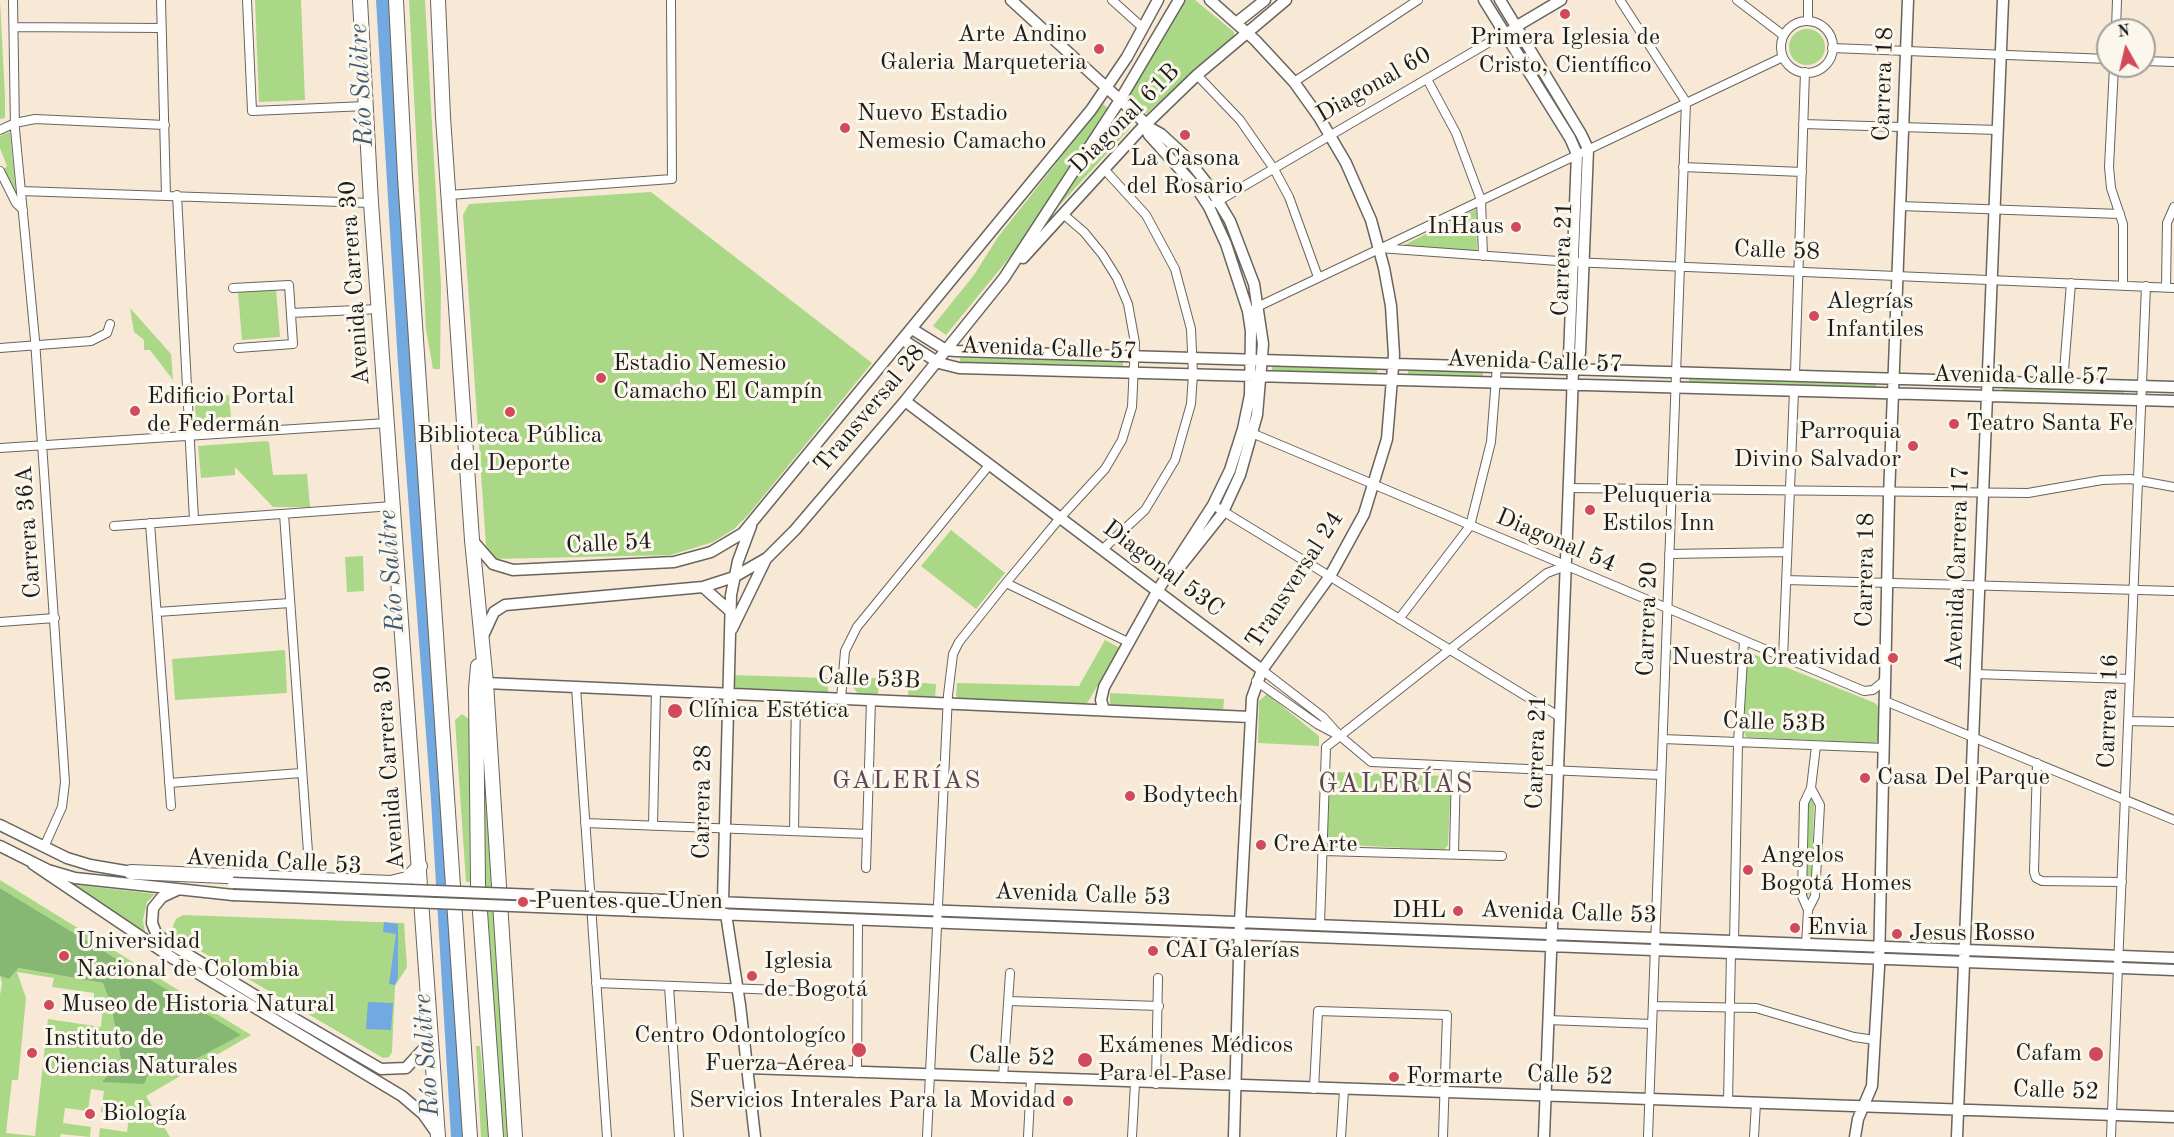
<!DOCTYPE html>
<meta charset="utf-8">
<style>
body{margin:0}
#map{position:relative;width:2174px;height:1137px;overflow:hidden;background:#f7e9d6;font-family:"Old Standard TT",serif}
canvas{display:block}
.north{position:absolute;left:2096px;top:18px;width:60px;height:60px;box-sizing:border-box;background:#fbf7ec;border:2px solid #a29f99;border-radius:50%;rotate:352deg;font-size:16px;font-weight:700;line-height:24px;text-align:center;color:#1c1c1c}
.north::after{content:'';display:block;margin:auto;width:21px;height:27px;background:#d1495b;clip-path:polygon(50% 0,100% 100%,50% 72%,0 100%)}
</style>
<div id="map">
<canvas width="2174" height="1137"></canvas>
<div class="north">N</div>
</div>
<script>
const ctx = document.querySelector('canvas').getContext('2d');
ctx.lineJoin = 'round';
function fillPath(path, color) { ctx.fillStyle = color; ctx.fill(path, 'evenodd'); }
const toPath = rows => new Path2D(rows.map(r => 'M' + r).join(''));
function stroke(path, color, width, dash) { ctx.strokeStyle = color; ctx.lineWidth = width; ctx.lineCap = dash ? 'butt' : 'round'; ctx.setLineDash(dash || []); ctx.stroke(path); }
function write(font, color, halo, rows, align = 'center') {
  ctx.font = font + ' "Old Standard TT",serif'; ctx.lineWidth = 6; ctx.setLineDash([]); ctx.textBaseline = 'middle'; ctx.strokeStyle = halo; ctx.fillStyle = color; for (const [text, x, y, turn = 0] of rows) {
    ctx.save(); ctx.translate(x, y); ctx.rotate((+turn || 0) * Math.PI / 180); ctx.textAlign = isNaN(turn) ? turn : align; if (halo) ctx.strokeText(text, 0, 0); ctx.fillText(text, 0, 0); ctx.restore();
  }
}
fillPath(toPath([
 [0,0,5,97,5,118,0,119],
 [255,0,301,0,305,100,259,102],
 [409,0,425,0,441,285,440,369,433,369,426,329],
 [1185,0,1195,0,1234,32,1234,36,1146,114,1129,98,1129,93],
 '1789 47a18 18 0 1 1 36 0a18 18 0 1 1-36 0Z',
 [1103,104,1108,108,1019,246,946,335,933,326,974,275,998,237],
 [1118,113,1131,127,1045,221],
 [10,132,16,195,5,174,4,169,7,166,0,148,0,136],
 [651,192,872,363,748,515,734,529,713,542,671,555,492,559,486,545,463,215,469,204],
 [1476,209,1477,251,1400,247],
 [276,289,280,337,242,340,238,292],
 [130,308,171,354,173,380,150,350,144,350,144,340,134,332],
 [960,358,1123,361,1123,366,960,362],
 [1272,365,1377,368,1377,374,1272,371],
 [1408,369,1483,370,1483,377,1408,375],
 [1689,377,1876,382,1876,388,1689,383],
 [2003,387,2124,389,2124,394,2003,391],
 [229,395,232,428,197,430,194,397],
 [266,441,269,442,273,475,307,474,310,507,273,507,235,467,235,475,201,478,198,446],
 [951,530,1005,573,976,609,921,566],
 [363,556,364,591,347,592,345,557],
 [1105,640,1120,648,1086,705,958,699,956,695,957,683,1079,686],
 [285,650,287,693,175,700,172,659],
 [1753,654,1875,703,1882,710,1881,739,1874,743,1746,737,1742,727,1747,655],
 [732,675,828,678,828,693,731,690],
 [853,678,879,678,878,695,858,694,853,687],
 [909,682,936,684,935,698,908,696],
 [1110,693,1224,699,1223,712,1110,706],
 [1267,694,1319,736,1319,746,1258,743,1259,701],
 [462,714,469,719,470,882,466,882,455,720],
 [483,740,491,853,508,1137,502,1137,483,859],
 [1331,772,1447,776,1451,780,1448,845,1444,850,1328,844,1325,840,1328,775],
 [1811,799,1814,805,1811,893,1807,896,1807,803],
 [0,880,251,1035,146,1096,170,1137,99,1137,100,1128,127,1132,129,1116,101,1112,104,1091,91,1089,88,1111,65,1108,63,1123,91,1127,90,1137,61,1134,60,1137,0,1137,0,995,2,983,0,976,9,979,17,968,103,983,111,1005,121,1060,103,1082,155,1057,168,1074,240,1035,0,888],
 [17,972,54,978,52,987,94,993,94,1004,103,1006,101,1027,48,1019,35,1136,6,1133,12,1080,18,1080,26,998],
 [69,884,155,894,147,902,143,920,145,932,154,942],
 [183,915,404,923,407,967,395,986,392,1052,389,1057,383,1058,175,936,173,926,176,919],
 [476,1046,480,1046,489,1137,481,1137]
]), '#aad886');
fillPath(toPath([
 [0,888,241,1035,168,1074,155,1058,144,1084,102,1082,121,1060,111,1005,103,983,18,968,9,979,0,976]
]), '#87b873');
fillPath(toPath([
 [376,0,393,0,464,1137,451,1137,431,800,398,364],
 [384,922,398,924,398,977,395,985,389,984,396,934,383,932],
 [368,1002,393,1003,391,1030,366,1029]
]), '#71a9e0');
const street = toPath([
 [13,0,15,129,35,340,65,782,62,807,44,847],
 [161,0,166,195],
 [247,0,252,111,366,106],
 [1112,0,1143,28],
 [1620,0,1686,102],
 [1737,0,1783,35],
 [1808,21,1808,0],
 '1781 47a26 26 0 1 1 52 0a26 26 0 1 1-52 0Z',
 [14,27,161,28],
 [2116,30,2117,0],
 [1832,48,2108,59],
 [2144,61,2174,62],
 [2114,66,2109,167,2111,188,2123,224,2123,285],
 [1197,75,1240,120,1274,169,1289,197,1318,277],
 [1427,79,1456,133,1481,200,1483,256],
 [1294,82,1418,0],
 [1803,124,1998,130],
 [0,130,15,123,35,119,165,125],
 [1683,167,1802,172],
 [0,171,16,203,23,210],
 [21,191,371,203],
 [177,195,194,520],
 [449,195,672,179,671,0],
 [1215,203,1517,26],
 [1900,206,2120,214],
 [1379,248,1572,262,2174,288],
 [2166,287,2167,223,2174,207],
 [233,288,289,285,293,344,238,348],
 [1255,308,1783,57],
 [291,313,379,309],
 [0,348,91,341,107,333,110,324],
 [1795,374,1805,72],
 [2063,383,2071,283],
 [1247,431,1864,691,1873,690,1885,680],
 [0,448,387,423],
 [1569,488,2028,493,2102,480,2130,479,2174,487],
 [1213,505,1560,717],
 [284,514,310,880],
 [150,523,171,806],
 [114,526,393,506],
 [1102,550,1145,510,1175,460,1191,404,1193,374,1191,329,1175,269,1146,215,1104,169],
 [1669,554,1787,552],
 [1786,580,2174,591],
 [1006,583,1128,642],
 [157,612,290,603],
 [1399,619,1470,526,1491,442,1497,366],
 [0,622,55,618],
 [1783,658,1794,391],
 [1262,670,1323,717,1340,736,1371,762,1661,775],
 [1975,674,2130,679],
 [1256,681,1317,724,1336,734],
 [576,687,607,1137],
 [841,699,845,651,857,627,990,464],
 [1885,701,2174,820],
 [2128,721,2174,722],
 [1663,739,1884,748],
 [2037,763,2034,872,2036,878,2042,881,2122,882],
 [169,783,301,773],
 [585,823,867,834],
 [653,826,656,691],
 [794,831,796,697],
 [1323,851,1502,856],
 [1454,854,1456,766],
 [866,868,871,700],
 [1808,910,1815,896,1820,805,1811,788],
 [1320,925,1326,747,1547,573,1566,566],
 [1734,942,1738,743,1744,641],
 [1806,945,1808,910,1802,896,1804,803,1811,788,1816,746],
 [596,983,857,993],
 [669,986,679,1137],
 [1009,1001,1159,1006],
 [1653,1006,1756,1008,1854,1037,1875,1040],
 [1548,1020,1652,1024],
 [857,1073,858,919],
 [1003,1078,1010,973],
 [1156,1084,1158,978],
 [1314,1089,1318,1011,1447,1015,1443,1137],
 [1728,1102,1731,953],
 [927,1137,948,695,953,654,959,642,1006,583,1060,518,1105,469,1122,440,1132,407,1135,343,1128,304,1117,278,1102,254,1084,232,1063,214],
 [1028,1137,1031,1079],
 [1132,1137,1135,1083],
 [1341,1137,1344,1090],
 [1648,1137,1686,102],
 [1754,1137,1756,1103],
 [2111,1137,2146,286]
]);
const secondary = toPath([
 [1011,0,1142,120,1149,135,1196,187,1209,207,1226,244,1248,311,1251,331,1250,395,1243,429,1230,470,1213,505,1158,590,1104,687,1101,700,1104,710],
 [1210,0,1255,40,1294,82,1319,117,1346,163,1371,220,1384,268,1391,306,1394,355,1387,439,1364,514,1330,576,1262,670,1252,698,1240,922,1234,1137],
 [1484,0,1570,138,1577,154,1569,357,1573,368,1572,402,1544,1137],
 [1500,0,1581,134,1588,149,1580,353,1573,368],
 [1236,23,1265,0],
 [1517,26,1561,0],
 [1145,125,1161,134,1187,158,1209,186,1230,221,1254,284,1263,344,1257,415,1240,475,1222,514,1179,568],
 [1023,258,1139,131,1197,75,1286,0],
 [912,329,946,350,956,351,2174,387],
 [903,340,939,363,959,368,2174,401],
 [905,401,1262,670],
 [473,541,493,564,513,570,674,562,711,552,743,533,1091,110,1127,57,1158,0],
 [703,587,730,611],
 [732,629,766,559],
 [482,638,494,612,505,605,703,587,734,577,767,558,795,530,905,401,1004,278,1120,100,1179,0],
 [486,683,1250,717],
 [0,825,67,858,90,865,137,873],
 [0,846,48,870,75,878,233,895],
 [33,864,174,959,402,1096,423,1114,438,1135],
 [177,890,162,897,153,908,152,923,156,933,164,940,266,1002,381,1069,406,1068,430,1042],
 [663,900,2174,958],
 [723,902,731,595,738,561,751,526],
 [664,912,2174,970],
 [726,914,740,1005,755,1137],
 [748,1068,2174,1117],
 [1855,1137,1858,1119,1872,1086,1879,967,1889,497,1908,0],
 [1957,1137,2003,0]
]);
const highway = toPath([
 [360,0,371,203,438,1137],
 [396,0,405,177,470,1137],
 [438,0,443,117,472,540,486,683,515,1137],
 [478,666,476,689,478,884,496,1137],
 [131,872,391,883,407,879,420,866]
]);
stroke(street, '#69645d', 10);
stroke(secondary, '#69645d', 13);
stroke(highway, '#69645d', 16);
stroke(street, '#fff', 8);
stroke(secondary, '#fff', 10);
stroke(highway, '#fff', 14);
const secondaryBridge = toPath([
 [233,883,663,900],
 [233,895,664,912]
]);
stroke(secondaryBridge, '#69645d', 13, []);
stroke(secondaryBridge, '#fff', 10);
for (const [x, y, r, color] of [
 [1565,14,6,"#d1495b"],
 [1099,49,6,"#d1495b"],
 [845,128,6,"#d1495b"],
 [1185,135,6,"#d1495b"],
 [1516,227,6,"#d1495b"],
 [1814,316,6,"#d1495b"],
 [601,378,6,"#d1495b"],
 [135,411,6,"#d1495b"],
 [510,412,6,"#d1495b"],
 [1954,424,6,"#d1495b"],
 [1913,446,6,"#d1495b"],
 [1590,510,6,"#d1495b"],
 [1893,658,6,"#d1495b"],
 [675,711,8,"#d1495b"],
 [1865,778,6,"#d1495b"],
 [1130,796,6,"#d1495b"],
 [1261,845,6,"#d1495b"],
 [1748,870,6,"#d1495b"],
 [523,902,6,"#d1495b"],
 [1458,911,6,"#d1495b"],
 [1795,928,6,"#d1495b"],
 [1897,934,6,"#d1495b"],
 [1153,951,6,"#d1495b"],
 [64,956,6,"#d1495b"],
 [752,976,6,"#d1495b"],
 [49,1005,6,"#d1495b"],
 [859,1050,8,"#d1495b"],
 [32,1053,6,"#d1495b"],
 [2096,1054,8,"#d1495b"],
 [1085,1060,8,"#d1495b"],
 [1394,1077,6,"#d1495b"],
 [1068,1101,6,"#d1495b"],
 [90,1114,6,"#d1495b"]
]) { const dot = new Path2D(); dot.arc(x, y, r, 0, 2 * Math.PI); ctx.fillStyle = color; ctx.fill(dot); stroke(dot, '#fbf7ec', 2); }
write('24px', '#1c1c1c', '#fbf7ec', [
 ["Arte Andino",1087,35,"right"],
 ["Galeria Marqueteria",1087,63,"right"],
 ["Primera Iglesia de",1565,38,"center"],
 ["Cristo, Científico",1565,66,"center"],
 ["Nuevo Estadio",857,114],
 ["Nemesio Camacho",857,142],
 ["La Casona",1185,159,"center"],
 ["del Rosario",1185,187,"center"],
 ["InHaus",1504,227,"right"],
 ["Alegrías",1826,302],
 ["Infantiles",1826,330],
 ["Estadio Nemesio",613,364],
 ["Camacho El Campín",613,392],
 ["Edificio Portal",147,397],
 ["de Federmán",147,425],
 ["Teatro Santa Fe",1966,424],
 ["Parroquia",1901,432,"right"],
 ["Divino Salvador",1901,460,"right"],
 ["Biblioteca Pública",510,436,"center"],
 ["del Deporte",510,464,"center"],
 ["Peluqueria",1602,496],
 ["Estilos Inn",1602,524],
 ["Nuestra Creatividad",1881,658,"right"],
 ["Clínica Estética",688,711],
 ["Casa Del Parque",1877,778],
 ["Bodytech",1142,796],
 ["CreArte",1273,845],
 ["Angelos",1760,856],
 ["Bogotá Homes",1760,884],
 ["Puentes que Unen",535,902],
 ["DHL",1446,911,"right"],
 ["Envia",1807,928],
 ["Jesus Rosso",1909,934],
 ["Universidad",76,942],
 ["Nacional de Colombia",76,970],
 ["CAI Galerías",1165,951],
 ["Iglesia",764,962],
 ["de Bogotá",764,990],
 ["Museo de Historia Natural",61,1005],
 ["Centro Odontologíco",846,1036,"right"],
 ["Fuerza Aérea",846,1064,"right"],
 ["Instituto de",44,1039],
 ["Ciencias Naturales",44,1067],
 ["Exámenes Médicos",1098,1046],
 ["Para el Pase",1098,1074],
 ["Cafam",2082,1054,"right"],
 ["Formarte",1406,1077],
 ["Servicios Interales Para la Movidad",1056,1101,"right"],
 ["Biología",102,1114]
], 'left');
write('24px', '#1c1c1c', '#fbf7ec', [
 ["Carrera 18",1884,84,-88],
 ["Diagonal 60",1374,85,-30],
 ["Diagonal 61B",1125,119,-45],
 ["Calle 58",1777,251,2],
 ["Carrera 21",1563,259,-88],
 ["Avenida Carrera 30",355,283,-94],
 ["Avenida Calle 57",1049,349,2],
 ["Avenida Calle 57",1535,362,2],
 ["Avenida Calle 57",2021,376,1],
 ["Transversal 28",870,409,-50],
 ["Carrera 36A",29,532,-94],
 ["Diagonal 54",1556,541,23],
 ["Calle 54",609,544,-3],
 ["Avenida Carrera 17",1958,568,-88],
 ["Diagonal 53C",1163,569,37],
 ["Carrera 18",1866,570,-89],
 ["Transversal 24",1295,580,-57],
 ["Carrera 20",1648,619,-88],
 ["Calle 53B",869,679,3],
 ["Carrera 16",2109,711,-88],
 ["Calle 53B",1774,723,2],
 ["Carrera 21",1537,752,-88],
 ["Avenida Carrera 30",390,768,-94],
 ["Carrera 28",703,802,-89],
 ["Avenida Calle 53",274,862,3],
 ["Avenida Calle 53",1083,895,2],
 ["Avenida Calle 53",1569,913,2],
 ["Calle 52",1012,1057,2],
 ["Calle 52",1570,1076,2],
 ["Calle 52",2056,1091,2]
]);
write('italic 26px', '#425b74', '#fbf7ec', [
 ["Río Salitre",362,85,-93],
 ["Río Salitre",392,571,-94],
 ["Río Salitre",427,1055,-94]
]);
ctx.letterSpacing = '1.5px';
write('26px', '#5e4654', '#fbf7ec', [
 ["GALERÍAS",907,781]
]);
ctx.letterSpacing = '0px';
ctx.letterSpacing = '1.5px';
write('27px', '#5e4654', '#fbf7ec', [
 ["GALERÍAS",1396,785]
]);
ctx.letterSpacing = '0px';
</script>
